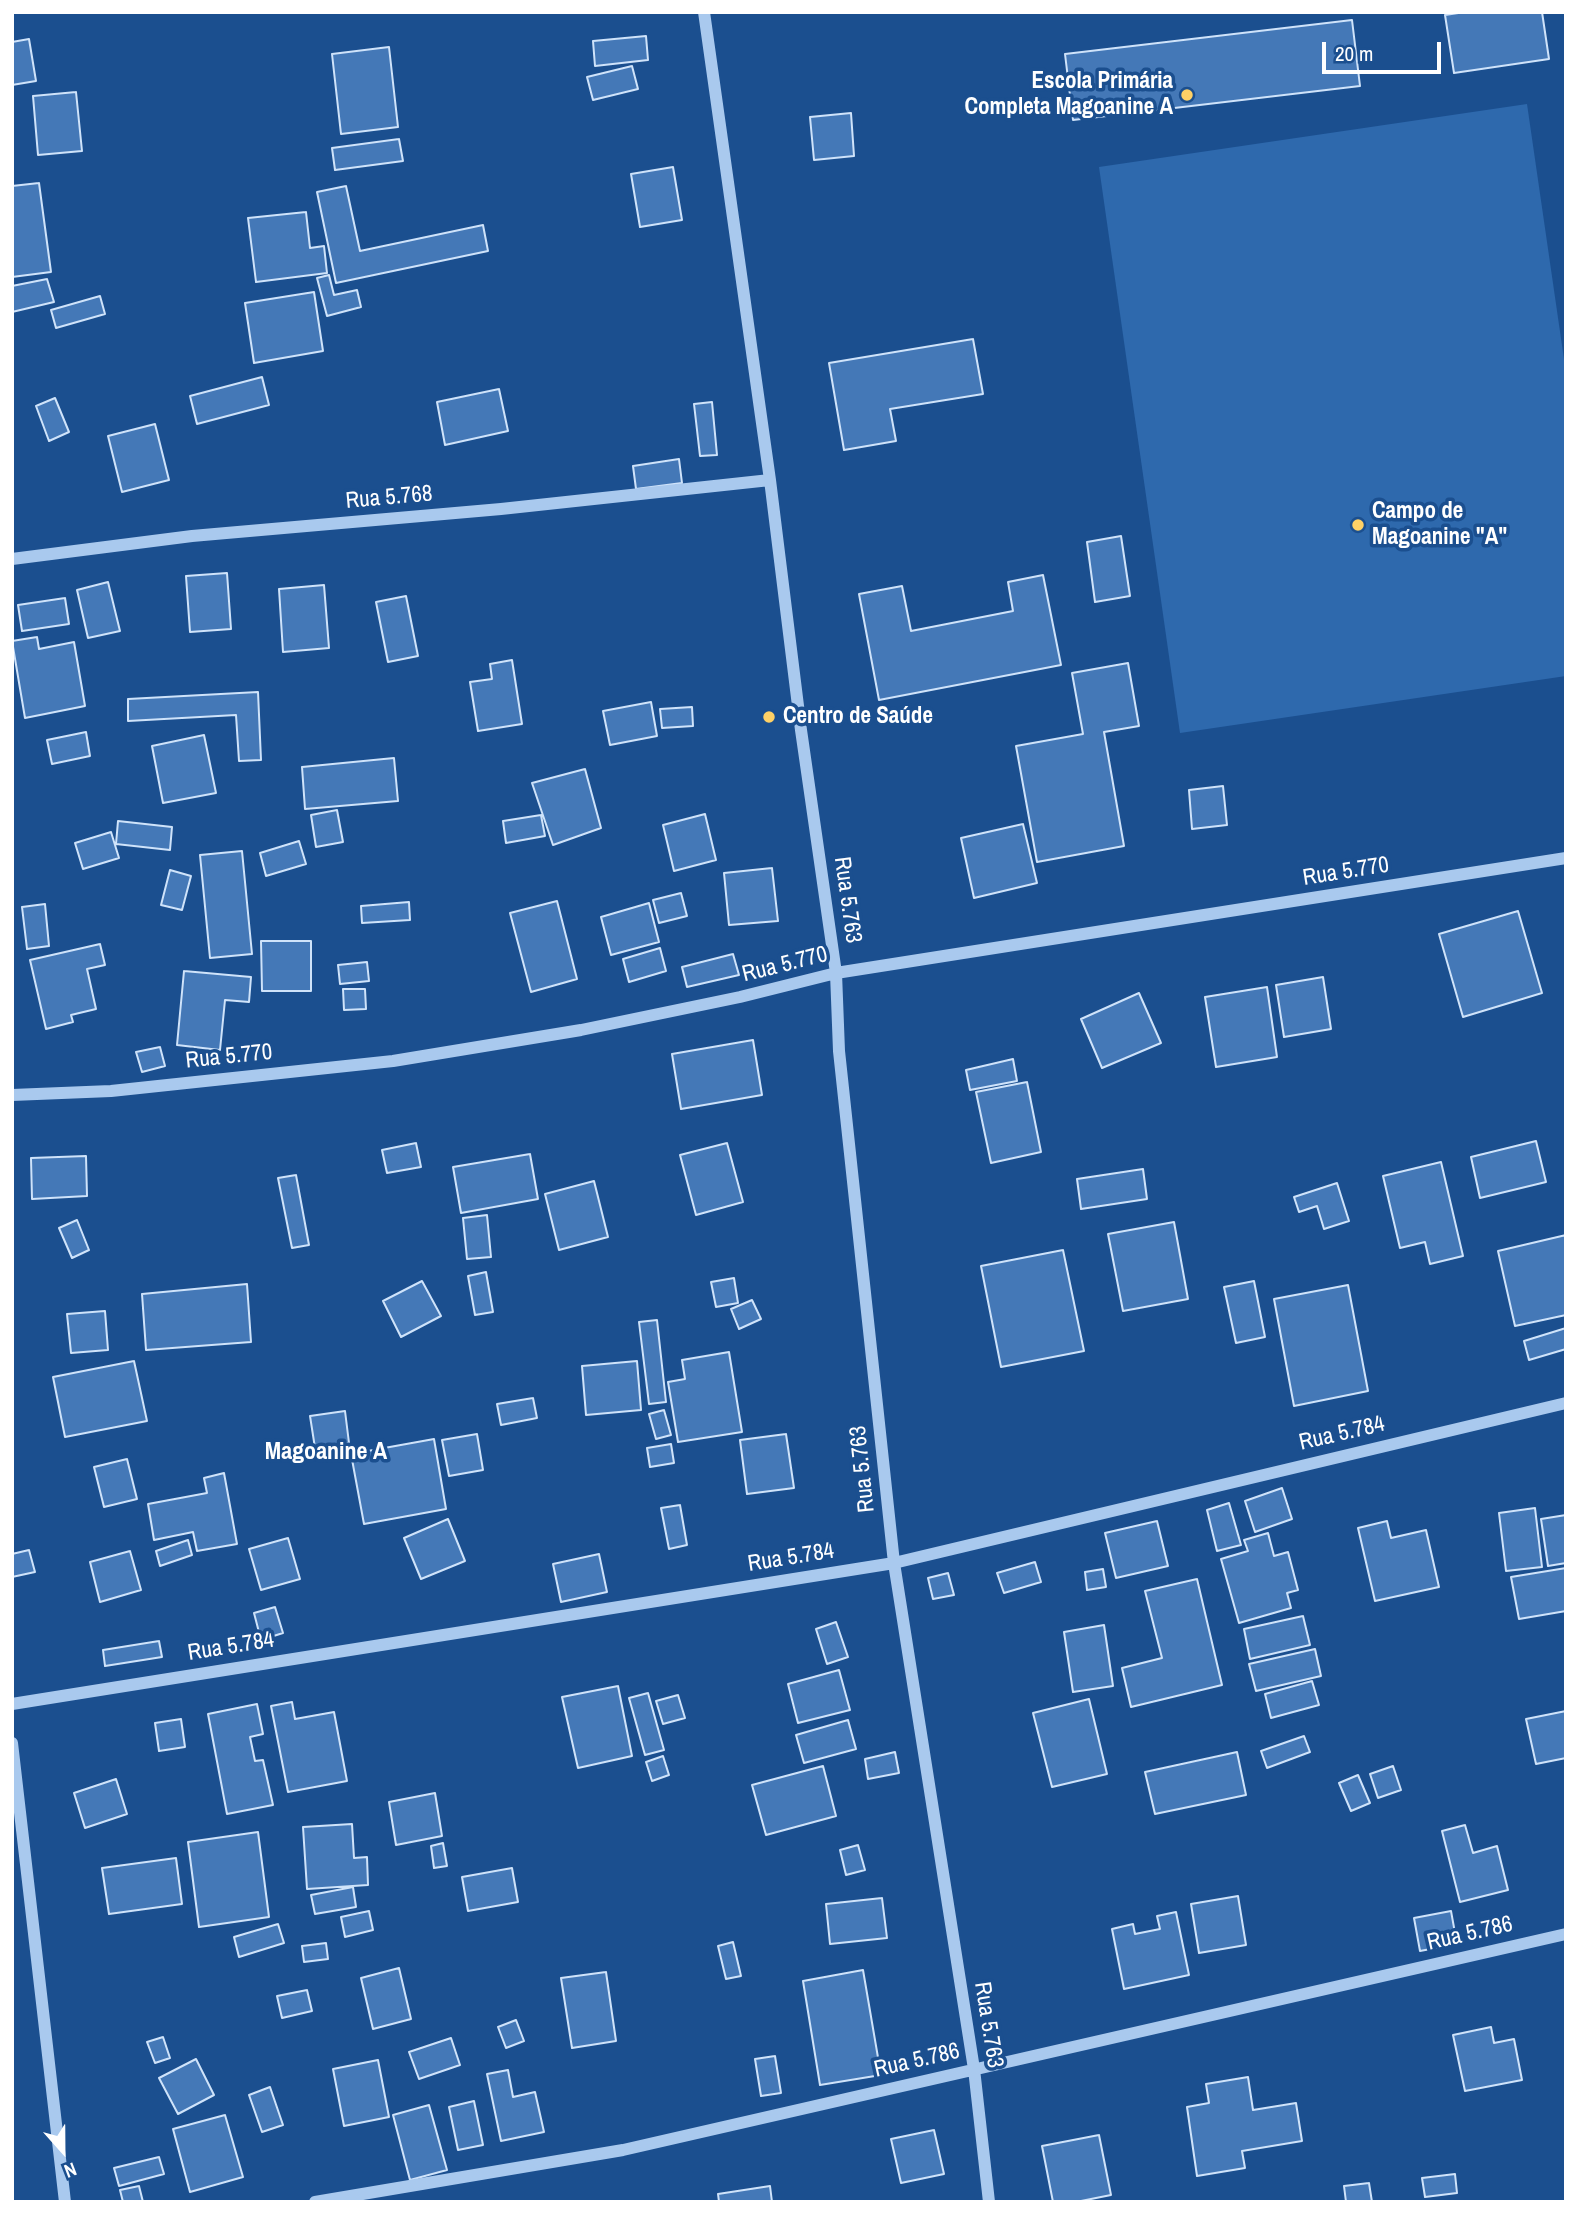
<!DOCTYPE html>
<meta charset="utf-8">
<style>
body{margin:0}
#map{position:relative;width:1578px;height:2214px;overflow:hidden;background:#1b4f8f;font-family:"Archivo Narrow",sans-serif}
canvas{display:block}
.frame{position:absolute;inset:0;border:14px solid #fff;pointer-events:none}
.north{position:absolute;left:28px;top:2116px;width:70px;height:70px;-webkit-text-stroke:5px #1b4f8f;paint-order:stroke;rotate:159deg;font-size:19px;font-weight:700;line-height:28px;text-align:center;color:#fff}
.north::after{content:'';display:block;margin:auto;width:24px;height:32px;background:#fff;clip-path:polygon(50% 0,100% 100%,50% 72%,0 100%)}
.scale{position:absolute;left:1322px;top:42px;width:119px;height:32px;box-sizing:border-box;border:4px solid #fff;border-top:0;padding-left:9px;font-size:21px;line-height:24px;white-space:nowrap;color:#fff;-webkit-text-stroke:5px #1b4f8f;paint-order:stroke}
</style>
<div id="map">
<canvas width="1578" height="2214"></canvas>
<div class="frame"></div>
<div class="north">N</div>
<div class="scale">20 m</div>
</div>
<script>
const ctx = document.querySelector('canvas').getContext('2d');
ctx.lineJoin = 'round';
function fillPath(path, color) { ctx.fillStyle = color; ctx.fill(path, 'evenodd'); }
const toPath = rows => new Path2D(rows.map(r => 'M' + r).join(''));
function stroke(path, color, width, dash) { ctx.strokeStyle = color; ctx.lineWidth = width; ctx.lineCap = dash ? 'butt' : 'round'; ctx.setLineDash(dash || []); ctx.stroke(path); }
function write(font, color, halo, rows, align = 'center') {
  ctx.font = font + ' "Archivo Narrow",sans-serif'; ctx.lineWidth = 7; ctx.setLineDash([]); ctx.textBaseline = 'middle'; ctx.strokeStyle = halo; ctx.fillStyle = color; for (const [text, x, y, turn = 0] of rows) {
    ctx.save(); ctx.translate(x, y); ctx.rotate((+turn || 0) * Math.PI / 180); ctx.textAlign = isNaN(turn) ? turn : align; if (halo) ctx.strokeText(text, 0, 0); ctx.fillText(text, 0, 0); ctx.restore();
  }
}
fillPath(toPath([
 [1527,104,1566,373,1566,676,1180,733,1099,167]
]), '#2e69ad');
const building = toPath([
 [1465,12,1542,12,1549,59,1454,73,1445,15,1465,12],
 [1352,20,1360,86,1073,120,1065,54,1352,20],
 [646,36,648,60,595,66,593,41,646,36],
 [29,39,36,81,12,85,12,42,29,39],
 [389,47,398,127,341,134,332,54,389,47],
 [632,66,638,89,593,100,587,77,632,66],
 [76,92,82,151,38,155,33,96,76,92],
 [851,113,854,156,814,160,810,117,851,113],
 [399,139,403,161,335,170,332,148,399,139],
 [673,167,682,220,640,227,631,174,673,167],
 [39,183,51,272,12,277,12,186,39,183],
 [346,186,360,251,483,225,488,251,336,283,317,192,346,186],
 [306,212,310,248,324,246,327,273,256,282,248,218,306,212],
 [329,275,334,295,357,290,361,307,327,316,317,278,329,275],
 [47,279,54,302,12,312,12,286,47,279],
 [314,292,323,351,254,363,245,303,314,292],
 [100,296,105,314,56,328,51,310,100,296],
 [973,339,983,394,890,409,896,441,844,450,829,363,973,339],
 [262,377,269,405,197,424,190,396,262,377],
 [499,389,508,431,445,445,437,402,499,389],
 [55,398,69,432,49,441,36,406,55,398],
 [712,402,717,455,700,456,694,404,712,402],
 [155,424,169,480,122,492,108,436,155,424],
 [679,459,682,483,636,489,633,466,679,459],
 [1121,536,1130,596,1095,602,1087,542,1121,536],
 [227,573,231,629,190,632,186,576,227,573],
 [1043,575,1061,665,879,700,859,594,902,586,911,631,1013,611,1008,582,1043,575],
 [108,582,120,631,88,638,77,590,108,582],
 [324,585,329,648,283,652,279,589,324,585],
 [406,596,418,656,388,662,376,602,406,596],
 [65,598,69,624,22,631,18,605,65,598],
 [37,637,39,649,74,642,85,706,25,718,12,641,37,637],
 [512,660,522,724,478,731,470,682,492,679,490,664,512,660],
 [1128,663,1139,726,1104,732,1124,846,1037,862,1016,746,1083,734,1072,673,1128,663],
 [258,692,261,760,239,761,236,715,128,721,128,699,258,692],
 [651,702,657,736,610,745,603,711,651,702],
 [692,707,693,726,662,728,660,709,692,707],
 [86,732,90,756,52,764,47,740,86,732],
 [204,735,216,793,163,803,152,746,204,735],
 [394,758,398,801,305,809,302,767,394,758],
 [585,769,601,828,553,845,532,783,585,769],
 [1223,786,1227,825,1192,829,1189,790,1223,786],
 [337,810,343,842,316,847,311,815,337,810],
 [705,814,716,860,674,871,663,825,705,814],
 [541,815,545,836,506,843,503,821,541,815],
 [118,821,172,827,170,850,116,844,118,821],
 [1023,824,1037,883,974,898,961,838,1023,824],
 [111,832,119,858,83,869,75,843,111,832],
 [299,841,306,864,266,876,260,853,299,841],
 [242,851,252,954,210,958,200,855,242,851],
 [772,868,778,921,729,925,724,873,772,868],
 [170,870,191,876,182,910,161,905,170,870],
 [681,893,687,916,659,923,653,900,681,893],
 [557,901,577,979,531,992,510,913,557,901],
 [409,902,410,920,362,923,361,906,409,902],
 [649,903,659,942,611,955,601,917,649,903],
 [45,904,49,946,27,949,22,907,45,904],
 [1518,911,1542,993,1463,1017,1439,934,1518,911],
 [261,941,311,941,311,991,262,991,261,941],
 [100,944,105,965,87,969,96,1009,71,1015,73,1022,46,1029,30,960,100,944],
 [660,948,666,971,629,982,623,959,660,948],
 [733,954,739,975,687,987,682,967,733,954],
 [367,962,369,981,340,984,338,965,367,962],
 [184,971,251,977,249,1002,225,1000,220,1050,177,1045,184,971],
 [1323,977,1331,1029,1284,1037,1276,985,1323,977],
 [1267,987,1277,1057,1216,1067,1205,997,1267,987],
 [343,989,365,989,366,1009,344,1010,343,989],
 [1139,993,1161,1043,1102,1068,1081,1019,1139,993],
 [753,1040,762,1095,681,1109,672,1054,753,1040],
 [160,1047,165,1066,142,1072,136,1052,160,1047],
 [1013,1059,1017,1081,970,1090,966,1070,1013,1059],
 [1027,1082,1041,1152,991,1163,976,1092,1027,1082],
 [1536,1141,1546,1182,1480,1198,1471,1157,1536,1141],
 [416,1143,421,1167,387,1173,382,1150,416,1143],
 [727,1143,743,1202,696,1215,680,1155,727,1143],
 [530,1154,538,1199,461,1213,453,1167,530,1154],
 [86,1156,87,1196,32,1199,31,1158,86,1156],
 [1441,1162,1463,1256,1430,1264,1425,1242,1400,1248,1383,1176,1441,1162],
 [1143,1169,1147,1199,1081,1209,1077,1179,1143,1169],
 [296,1175,309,1245,292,1248,278,1178,296,1175],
 [594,1181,608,1237,559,1250,545,1194,594,1181],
 [1337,1183,1349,1221,1324,1229,1317,1206,1299,1212,1294,1197,1337,1183],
 [487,1215,491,1257,467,1259,463,1218,487,1215],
 [77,1220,89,1250,72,1258,59,1228,77,1220],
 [1174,1222,1188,1299,1123,1311,1108,1234,1174,1222],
 [1566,1235,1566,1315,1515,1326,1498,1251,1566,1235],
 [1063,1250,1084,1351,1001,1367,981,1266,1063,1250],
 [486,1272,493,1312,475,1315,468,1276,486,1272],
 [734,1278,738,1303,716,1307,711,1282,734,1278],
 [422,1281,441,1316,401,1337,383,1301,422,1281],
 [1254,1281,1265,1337,1236,1343,1224,1287,1254,1281],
 [247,1284,251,1342,146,1350,142,1294,247,1284],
 [1348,1285,1368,1391,1294,1406,1274,1299,1348,1285],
 [752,1300,761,1319,739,1329,731,1309,752,1300],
 [105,1311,108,1350,71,1353,67,1314,105,1311],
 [657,1320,666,1402,649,1404,639,1322,657,1320],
 [1566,1328,1566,1349,1529,1360,1524,1341,1566,1328],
 [729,1352,742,1432,678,1442,668,1382,685,1379,682,1360,729,1352],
 [134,1361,147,1421,65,1437,53,1377,134,1361],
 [637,1361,641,1410,586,1415,582,1366,637,1361],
 [533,1398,537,1418,501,1425,497,1404,533,1398],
 [664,1410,671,1435,656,1439,649,1414,664,1410],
 [345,1411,349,1443,315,1448,310,1416,345,1411],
 [477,1434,483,1470,449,1476,442,1440,477,1434],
 [786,1434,794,1488,747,1494,740,1440,786,1434],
 [434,1439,446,1509,364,1524,351,1454,434,1439],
 [671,1444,674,1463,650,1467,647,1448,671,1444],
 [127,1459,137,1499,104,1507,94,1467,127,1459],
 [224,1473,237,1544,197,1551,193,1532,154,1540,148,1504,207,1493,204,1478,224,1473],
 [1282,1488,1292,1519,1255,1532,1245,1501,1282,1488],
 [1229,1503,1241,1545,1217,1551,1207,1510,1229,1503],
 [680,1505,687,1545,669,1549,661,1508,680,1505],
 [1535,1508,1542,1567,1506,1571,1499,1513,1535,1508],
 [1566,1515,1566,1563,1548,1566,1541,1519,1566,1515],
 [448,1519,465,1561,421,1579,404,1538,448,1519],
 [1157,1521,1168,1566,1116,1578,1105,1533,1157,1521],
 [1387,1521,1391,1538,1426,1530,1439,1587,1375,1601,1358,1528,1387,1521],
 [1268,1533,1274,1556,1288,1552,1298,1590,1287,1593,1291,1608,1239,1623,1221,1559,1248,1551,1244,1540,1268,1533],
 [288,1538,300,1579,261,1590,249,1549,288,1538],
 [188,1540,192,1555,160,1566,156,1551,188,1540],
 [29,1550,35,1572,12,1577,12,1554,29,1550],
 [130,1551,141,1590,100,1602,90,1562,130,1551],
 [599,1554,607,1592,561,1602,553,1564,599,1554],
 [1035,1562,1041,1582,1004,1593,997,1573,1035,1562],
 [1566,1568,1566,1611,1519,1619,1511,1577,1566,1568],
 [1103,1569,1106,1587,1087,1590,1085,1572,1103,1569],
 [948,1573,954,1595,933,1599,928,1578,948,1573],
 [1197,1579,1222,1685,1131,1707,1122,1668,1162,1658,1145,1591,1197,1579],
 [275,1607,283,1633,261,1640,254,1613,275,1607],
 [1303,1616,1310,1645,1250,1659,1244,1629,1303,1616],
 [836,1622,848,1657,827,1664,816,1629,836,1622],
 [1104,1625,1113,1686,1073,1692,1064,1632,1104,1625],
 [159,1641,162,1657,105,1666,103,1650,159,1641],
 [1315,1649,1321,1676,1256,1691,1249,1664,1315,1649],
 [839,1670,850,1710,798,1723,788,1684,839,1670],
 [1312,1681,1319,1705,1271,1718,1265,1694,1312,1681],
 [618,1686,632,1756,578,1768,562,1697,618,1686],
 [648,1693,664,1750,645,1755,629,1698,648,1693],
 [678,1695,685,1718,663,1724,656,1701,678,1695],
 [1089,1699,1107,1774,1052,1787,1033,1713,1089,1699],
 [292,1702,295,1719,334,1712,347,1781,288,1792,271,1706,292,1702],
 [257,1704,263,1734,250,1737,255,1761,263,1760,273,1805,227,1814,208,1714,257,1704],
 [1566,1711,1566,1758,1536,1764,1526,1719,1566,1711],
 [181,1719,185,1747,159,1751,155,1723,181,1719],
 [848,1720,856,1749,804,1763,796,1735,848,1720],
 [1304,1736,1310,1752,1267,1768,1261,1751,1304,1736],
 [895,1752,899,1773,868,1779,865,1759,895,1752],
 [1237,1752,1246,1795,1155,1814,1145,1772,1237,1752],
 [663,1756,669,1775,652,1781,646,1762,663,1756],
 [823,1766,836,1816,766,1835,752,1785,823,1766],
 [1393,1766,1401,1790,1378,1798,1370,1774,1393,1766],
 [1358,1775,1370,1803,1351,1811,1339,1783,1358,1775],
 [116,1779,127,1814,85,1828,74,1793,116,1779],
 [435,1793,442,1836,396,1845,389,1802,435,1793],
 [352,1824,354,1858,367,1857,368,1885,307,1889,303,1827,352,1824],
 [1465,1825,1473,1853,1497,1846,1508,1890,1460,1902,1442,1831,1465,1825],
 [258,1832,269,1917,199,1927,188,1842,258,1832],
 [443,1843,447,1866,434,1868,431,1846,443,1843],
 [858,1845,865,1870,846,1875,840,1850,858,1845],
 [176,1858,182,1904,109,1914,102,1868,176,1858],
 [512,1868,518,1902,468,1911,462,1877,512,1868],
 [353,1887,356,1907,315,1914,311,1895,353,1887],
 [1238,1896,1246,1945,1199,1953,1191,1904,1238,1896],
 [882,1898,887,1938,830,1944,826,1904,882,1898],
 [369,1911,373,1930,345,1937,341,1917,369,1911],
 [1451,1911,1457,1944,1420,1951,1414,1918,1451,1911],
 [1176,1912,1189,1975,1124,1989,1112,1929,1133,1924,1135,1934,1160,1929,1157,1916,1176,1912],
 [278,1924,284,1943,239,1957,234,1937,278,1924],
 [733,1942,741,1976,726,1979,718,1946,733,1942],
 [326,1943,328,1959,304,1962,302,1946,326,1943],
 [399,1968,411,2019,373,2029,361,1978,399,1968],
 [863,1970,881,2075,820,2085,803,1981,863,1970],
 [606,1972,616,2041,572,2048,561,1978,606,1972],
 [307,1990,312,2011,282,2018,277,1996,307,1990],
 [516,2020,524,2041,506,2048,498,2027,516,2020],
 [1491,2027,1494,2043,1514,2039,1522,2080,1465,2091,1453,2035,1491,2027],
 [163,2037,170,2058,155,2063,147,2042,163,2037],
 [451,2038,460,2065,419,2079,409,2052,451,2038],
 [775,2056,781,2093,761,2096,755,2059,775,2056],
 [196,2059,214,2095,178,2114,159,2078,196,2059],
 [378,2060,389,2117,344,2126,333,2069,378,2060],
 [508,2070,513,2097,535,2092,544,2132,501,2141,487,2074,508,2070],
 [1248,2077,1253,2110,1296,2103,1302,2141,1242,2151,1245,2168,1197,2176,1187,2107,1209,2103,1206,2084,1248,2077],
 [270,2087,283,2125,262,2132,249,2095,270,2087],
 [474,2101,483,2145,458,2150,449,2107,474,2101],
 [429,2105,447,2170,410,2180,393,2115,429,2105],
 [225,2115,243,2177,190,2192,173,2129,225,2115],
 [934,2130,944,2174,901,2183,891,2139,934,2130],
 [1099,2135,1111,2195,1076,2202,1053,2202,1042,2146,1099,2135],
 [159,2157,164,2174,119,2186,114,2168,159,2157],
 [1455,2174,1457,2193,1425,2197,1422,2178,1455,2174],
 [1369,2183,1372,2202,1346,2202,1344,2186,1369,2183],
 [139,2186,143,2202,123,2202,120,2190,139,2186],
 [770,2186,772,2202,719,2202,718,2194,770,2186]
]);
fillPath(building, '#4478b7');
stroke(building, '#cfe3fa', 2);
stroke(toPath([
 [704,12,770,480,801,730,836,973,839,1051,894,1563,974,2069,989,2202],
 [12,559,192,536,501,509,770,480],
 [12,1095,111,1091,393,1061,581,1030,740,997,836,973,1566,858],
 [12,1704,894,1563,1566,1403],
 [12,1743,65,2202],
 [315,2202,623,2150,1566,1934]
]), '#a9c9ee', 12);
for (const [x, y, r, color] of [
 [1187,95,7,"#ffd166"],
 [1358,525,7,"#ffd166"],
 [769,717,7,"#ffd166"]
]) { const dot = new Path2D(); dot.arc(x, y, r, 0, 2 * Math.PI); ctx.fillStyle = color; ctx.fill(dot); stroke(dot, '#1b4f8f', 2.5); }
write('bold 23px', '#fff', '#1b4f8f', [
 ["Escola Primária",1173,82,"right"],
 ["Completa Magoanine A",1173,108,"right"],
 ["Campo de",1372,512],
 ["Magoanine \"A\"",1372,538],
 ["Centro de Saúde",783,717]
], 'left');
write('23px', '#fff', '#1b4f8f', [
 ["Rua 5.768",389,498,-5],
 ["Rua 5.770",1346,872,-9],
 ["Rua 5.763",847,900,82],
 ["Rua 5.770",785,965,-14],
 ["Rua 5.770",229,1057,-6],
 ["Rua 5.784",1342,1434,-13],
 ["Rua 5.763",863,1469,-96],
 ["Rua 5.784",791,1558,-9],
 ["Rua 5.784",231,1647,-9],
 ["Rua 5.786",1470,1934,-13],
 ["Rua 5.763",988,2025,81],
 ["Rua 5.786",917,2061,-13]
]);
write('bold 24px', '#fff', '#1b4f8f', [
 ["Magoanine A",326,1453]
]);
</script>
